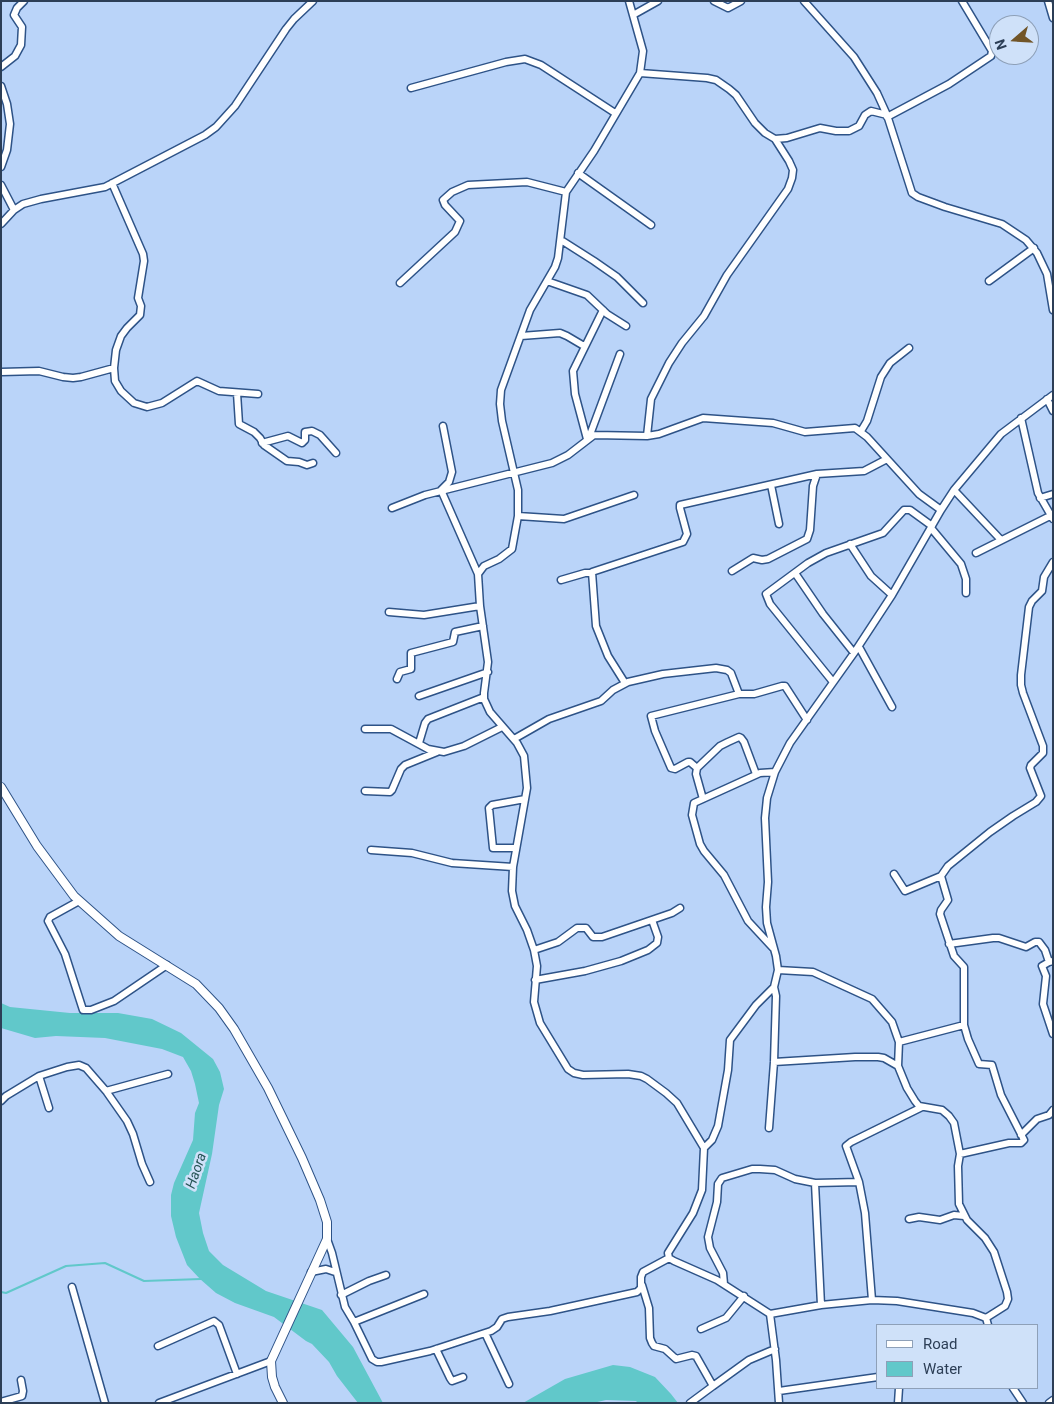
<!DOCTYPE html>
<style>
body{margin:0}
#map{position:relative;width:1054px;height:1404px;overflow:hidden;background:#bad4f9;font-family:Roboto,sans-serif}
canvas{display:block}
.frame{position:absolute;inset:0;border:2px solid #2c3e56;pointer-events:none}
.legend{position:absolute;left:876px;top:1324px;width:162px;height:65px;box-sizing:border-box;background:#cfe1f9;border:1px solid #8ea0b8;margin:0;padding:6px 9px;list-style:none;font-size:15px;color:#2c3e56}
.legend li{display:flex;align-items:center;gap:10px;height:25px}
.legend b{width:25px;border:1px solid #8ea0b8}
.north{position:absolute;left:989px;top:15px;width:50px;height:50px;box-sizing:border-box;background:#cfe1f9;border:1px solid #8ea0b8;border-radius:50%;rotate:251deg;font-size:14px;font-weight:700;line-height:20px;text-align:center;color:#2c3e56}
.north::after{content:'';display:block;margin:auto;width:18px;height:22px;background:#715528;clip-path:polygon(50% 0,100% 100%,50% 72%,0 100%)}
</style>
<div id="map">
<canvas width="1054" height="1404"></canvas>
<div class="frame"></div>
<ul class="legend">
<li><b style="height:6px;background:#fff"></b>Road</li>
<li><b style="height:14px;background:#61c8ca"></b>Water</li>
</ul>
<div class="north">N</div>
</div>
<script>
const ctx = document.querySelector('canvas').getContext('2d');
ctx.lineJoin = 'round';
function fillPath(path, color) { ctx.fillStyle = color; ctx.fill(path, 'evenodd'); }
const toPath = rows => new Path2D(rows.map(r => 'M' + r).join(''));
function stroke(path, color, width, dash) { ctx.strokeStyle = color; ctx.lineWidth = width; ctx.lineCap = dash ? 'butt' : 'round'; ctx.setLineDash(dash || []); ctx.stroke(path); }
function write(font, color, halo, rows, align = 'center') {
  ctx.font = font + ' Roboto,sans-serif'; ctx.lineWidth = 5; ctx.setLineDash([]); ctx.textBaseline = 'middle'; ctx.strokeStyle = halo; ctx.fillStyle = color; for (const [text, x, y, turn = 0] of rows) {
    ctx.save(); ctx.translate(x, y); ctx.rotate((+turn || 0) * Math.PI / 180); ctx.textAlign = isNaN(turn) ? turn : align; if (halo) ctx.strokeText(text, 0, 0); ctx.fillText(text, 0, 0); ctx.restore();
  }
}
fillPath(toPath([
 [1,1003,10,1007,70,1013,118,1013,152,1019,181,1033,213,1059,220,1072,224,1089,219,1105,212,1154,199,1213,203,1233,209,1251,223,1265,266,1291,322,1310,353,1347,383,1403,358,1403,337,1376,329,1362,312,1344,306,1341,274,1317,235,1303,216,1293,200,1279,187,1265,176,1237,171,1216,171,1195,174,1183,193,1140,195,1113,199,1103,195,1084,191,1071,183,1057,162,1049,105,1038,56,1036,35,1038,1,1028],
 [613,1365,630,1367,655,1377,671,1394,678,1403,638,1403,636,1401,606,1400,593,1403,523,1403,565,1379]
]), '#61c8ca');
stroke(toPath([
 [1,1292,6,1293,66,1266,105,1263,144,1281,201,1279]
]), '#61c8ca', 2);
const minor = toPath([
 [629,1,643,51,640,73,594,151,566,192,558,258,555,267,530,310,501,390,500,404,502,421,518,490,518,516,512,549,499,559,484,566,478,574,480,606,488,662,484,693,484,699,490,712,517,743,524,756,527,788,513,867,512,891,515,906,527,930,534,950,537,966,534,1002,540,1023,568,1069,574,1073,583,1075,628,1074,641,1076,647,1079,666,1093,677,1103,704,1148],
 [714,1,728,8,741,1],
 [804,1,854,57,877,93,887,115,912,193,918,197,945,207,1002,224,1026,240,1037,253,1047,274,1053,310],
 [1048,1,1053,18],
 [633,15,658,1],
 [1,67,15,56,21,45,22,27,14,15,17,8,24,1],
 [640,73,707,78,716,80,729,89,736,95,755,123,765,133,775,139,787,138,820,128,836,131,849,131,859,126,865,115,871,111,887,115],
 [1,86,7,104,10,124,7,150,1,167],
 [411,88,506,62,525,59,541,65,615,113],
 [887,117,949,84,991,56,992,51,962,1],
 [578,173,651,225],
 [112,183,143,254,144,261,138,298,141,306,140,315,127,328,121,336,116,350,114,368,115,381,121,391,134,403,147,407,162,403,197,381,219,391,258,394],
 [1,185,14,210],
 [1,224,14,210,23,204,41,199,105,187,205,135,216,127,235,106,286,29,294,19,313,1],
 [561,240,594,261,617,277,643,303],
 [547,281,587,295,607,314,626,326],
 [989,281,1034,248],
 [400,283,455,232,460,221,445,205,443,200,452,192,468,185,527,182,566,192],
 [521,336,560,333,567,336,584,346],
 [1,372,39,371,63,377,73,378,81,377,114,368],
 [237,393,239,424,254,432,260,438,264,445,287,461,299,462,307,465,313,463],
 [1047,399,1053,411],
 [1021,418,1038,493,1053,519],
 [443,426,452,472,449,482,441,490,478,574],
 [861,431,867,421,881,377,890,363,909,348],
 [591,436,591,432,620,354],
 [647,436,651,399,669,363,682,343,704,316,727,275,788,189,792,178,793,170,789,161,775,139],
 [587,439,575,394,573,371,603,310],
 [262,443,288,436,302,443,305,440,305,432,312,431,320,435,336,453],
 [771,485,779,524],
 [954,490,1001,540],
 [1040,498,1053,494],
 [392,508,425,495,552,463,568,455,594,435,647,436,659,434,703,418,773,423,805,432,855,428,867,437,919,494,941,510],
 [518,516,564,519,634,495],
 [931,528,961,564,966,579,966,593],
 [850,544,871,576,892,595],
 [976,553,1050,516],
 [732,571,753,558,762,560,768,559,807,539,810,530,813,486,817,474],
 [795,573,823,614,854,653],
 [561,580,585,573,592,573],
 [389,612,424,615,480,606],
 [859,647,892,707],
 [397,679,400,672,411,669,411,653,453,642,455,632,483,626],
 [833,682,770,604,766,594,808,563,826,553,883,533,904,510,910,510,932,526],
 [625,683,608,656,596,626,592,572,683,542,687,534,680,508,680,505,817,474,864,471,887,459],
 [419,696,488,672],
 [365,729,391,729,428,749,444,752,464,746,502,727],
 [514,739,549,719,601,701,613,690,628,682,663,674,716,668,727,670,731,673,739,694,754,694,782,686,785,686,807,720],
 [419,743,425,723,428,719,484,697],
 [697,768,690,762,688,762,675,769,671,768,655,731,651,716,739,694],
 [365,791,390,792,392,790,401,769,405,765,437,752],
 [703,799,696,774,697,768,720,746,728,742,739,737,741,738,744,742,756,774],
 [516,848,493,848,489,808,492,805,525,799],
 [371,850,412,853,452,863,513,867],
 [894,874,905,891,941,876],
 [79,901,50,917,48,921,65,954,83,1010,91,1010,114,1001,167,965],
 [949,944,993,938,999,938,1026,947,1035,942,1039,942,1045,950,1049,962,1053,961],
 [773,948,748,921,724,875,704,851,700,844,692,815,694,803,760,773,775,772],
 [534,950,558,942,577,928,586,928,593,937,602,937,672,913,680,908],
 [1049,962,1042,966,1046,976,1043,1004,1053,1034],
 [778,970,813,972,872,999,892,1022,899,1042,964,1025,964,967,954,956,940,914,941,910,948,900,941,876,948,866,990,832,1013,816,1036,802,1041,796,1030,768,1031,765,1043,753,1043,746,1023,693,1021,685,1021,675,1029,607,1032,601,1042,591,1044,577,1053,562],
 [535,980,585,971,621,961,648,950,657,943,658,937,652,920],
 [774,1062,855,1057,878,1057,884,1058,898,1066,907,1088,915,1101,919,1106,942,1110,949,1116,954,1123,960,1154,958,1166,959,1204,967,1220,985,1238,994,1252,1007,1292,1008,1299,1005,1306,986,1318],
 [898,1066,899,1042],
 [39,1076,49,1108],
 [106,1091,168,1074],
 [1,1101,6,1096,39,1076,67,1067,79,1065,86,1068,106,1091,127,1121,133,1134,142,1164,150,1182],
 [769,1128,774,1062,776,996,774,987],
 [1021,1135,1037,1119,1049,1115,1053,1110],
 [960,1154,1009,1143,1021,1143,1024,1140,1001,1095,992,1065,979,1064,968,1039,964,1025],
 [815,1183,821,1305],
 [909,1219,919,1217,940,1220,954,1215,964,1216],
 [327,1239,332,1253,345,1307,354,1322,372,1359,377,1362,381,1362,430,1351,491,1331,497,1327,502,1319,508,1317,550,1311,637,1292,641,1288,641,1277,643,1272,669,1258],
 [311,1272,326,1269,335,1272],
 [724,1284,723,1273,710,1248,708,1237,717,1202,718,1184,722,1178,752,1169,760,1169,775,1170,795,1179,815,1183,859,1182],
 [642,1285,649,1308,650,1338,652,1343,654,1346,665,1349,676,1359,692,1355,696,1356,713,1386,749,1360,775,1349],
 [72,1287,105,1403],
 [341,1295,369,1281,386,1275],
 [872,1300,865,1213,859,1182,846,1146,851,1142,922,1107],
 [770,1314,776,1360,779,1403],
 [354,1322,424,1294],
 [988,1325,986,1318,973,1313,897,1301,872,1300,821,1305,770,1314,717,1280,674,1261,669,1258,668,1253,693,1213,702,1190,704,1148,712,1140,718,1126,728,1070,730,1040,756,1005,774,987,778,970,776,956,767,923,766,907,768,882,765,818,767,798,775,772,790,743,854,653,892,595,941,510,954,490,1001,434,1053,395],
 [701,1329,726,1318,744,1296],
 [485,1333,509,1384],
 [158,1346,214,1321,219,1325,237,1374],
 [436,1349,450,1378,452,1381,463,1377],
 [1013,1388,1023,1403],
 [779,1391,878,1377],
 [1,1402,22,1396,23,1391,21,1380],
 [159,1403,271,1361],
 [690,1403,713,1386],
 [898,1403,899,1388],
 [1049,1403,1053,1400]
]);
const tertiary = toPath([
 [1,787,37,846,74,896,119,936,196,984,219,1008,234,1029,268,1088,302,1158,320,1200,327,1222,327,1239,271,1361,272,1377,275,1387,283,1403]
]);
stroke(minor, '#2e5387', 9);
stroke(tertiary, '#2e5387', 10);
stroke(minor, '#fff', 6);
stroke(tertiary, '#fff', 8);
write('italic 14px', '#275556', '#cfe1f9', [
 ["Haora",197,1171,-71]
]);
</script>
